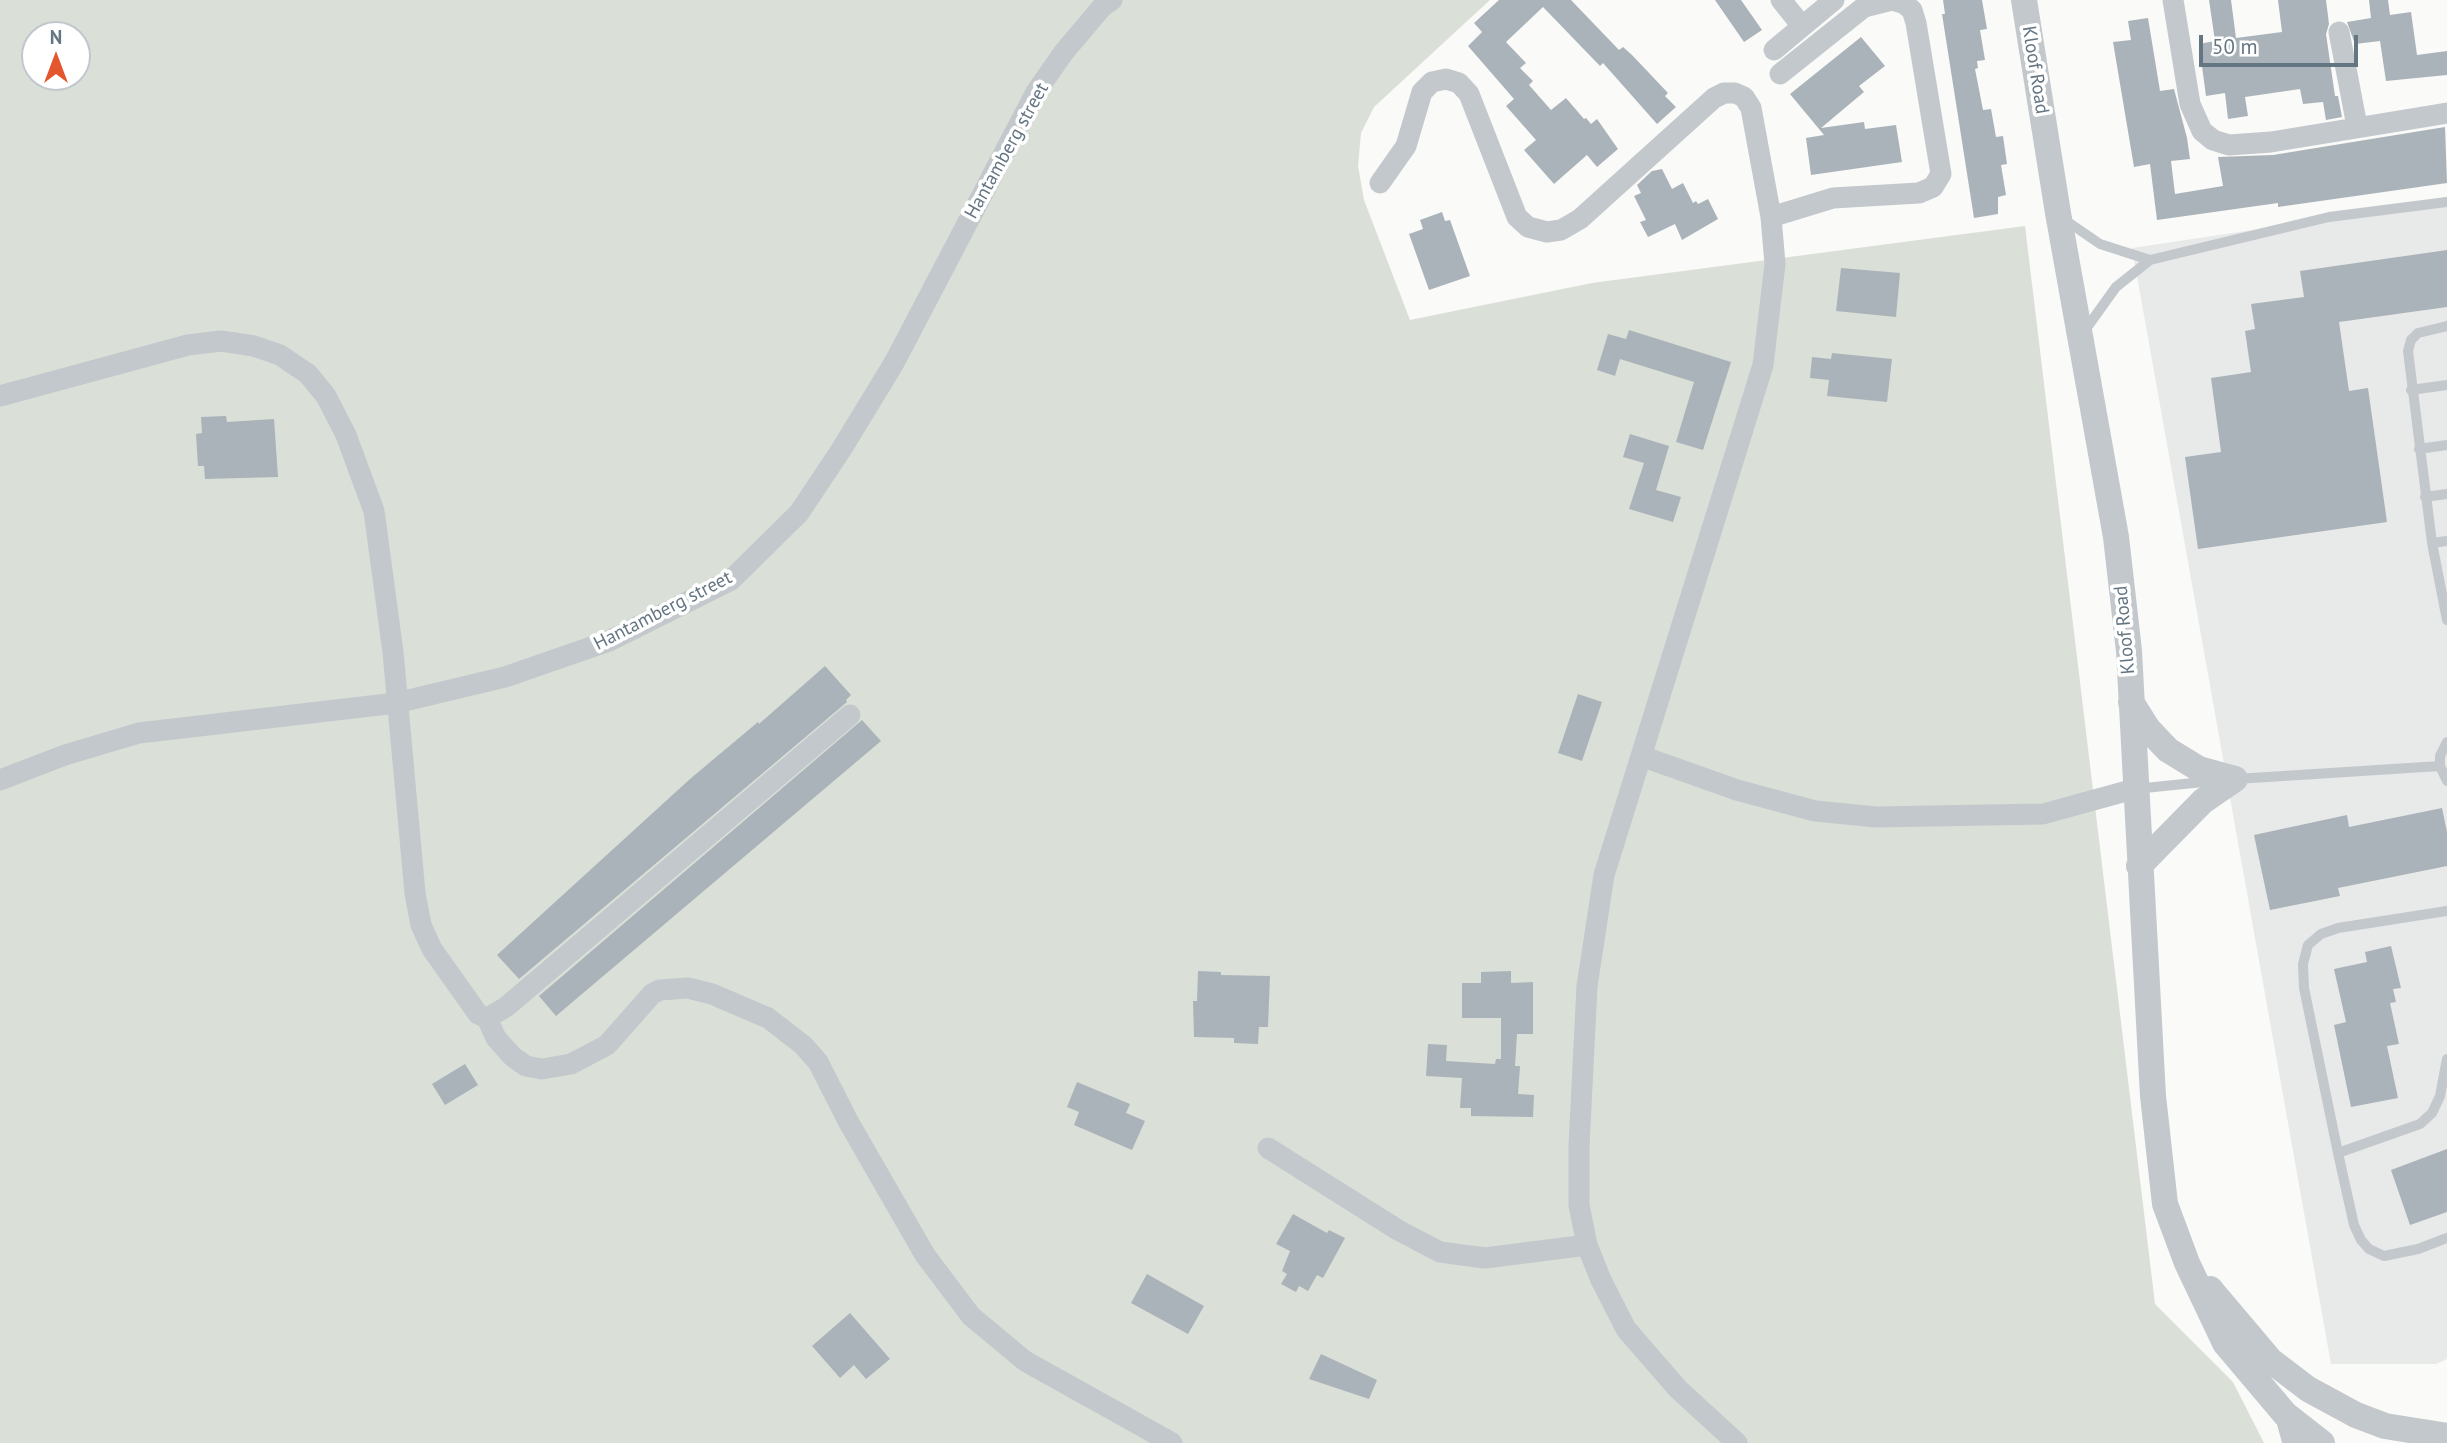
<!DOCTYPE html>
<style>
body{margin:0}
#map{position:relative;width:2447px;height:1443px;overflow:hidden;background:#fafaf8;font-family:"PT Sans",sans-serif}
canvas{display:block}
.north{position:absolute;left:21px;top:21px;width:70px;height:70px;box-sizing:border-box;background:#fff;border:2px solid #c1c8cd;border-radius:50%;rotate:0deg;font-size:19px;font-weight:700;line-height:28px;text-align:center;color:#657683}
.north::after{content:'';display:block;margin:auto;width:24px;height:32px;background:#e4572e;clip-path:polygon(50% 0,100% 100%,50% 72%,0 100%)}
.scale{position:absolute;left:2199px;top:35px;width:159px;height:32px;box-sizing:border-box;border:4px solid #657683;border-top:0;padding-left:9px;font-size:21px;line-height:24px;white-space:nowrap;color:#657683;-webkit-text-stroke:5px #fff;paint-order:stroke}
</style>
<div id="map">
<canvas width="2447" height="1443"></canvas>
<div class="north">N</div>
<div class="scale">50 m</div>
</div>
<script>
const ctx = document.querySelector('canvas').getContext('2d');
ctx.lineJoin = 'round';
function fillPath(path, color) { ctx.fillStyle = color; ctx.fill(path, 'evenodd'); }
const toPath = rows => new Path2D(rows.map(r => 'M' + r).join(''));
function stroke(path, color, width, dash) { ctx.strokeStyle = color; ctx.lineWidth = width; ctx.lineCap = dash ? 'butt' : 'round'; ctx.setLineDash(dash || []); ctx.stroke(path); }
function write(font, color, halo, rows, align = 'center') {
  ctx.font = font + ' "PT Sans",sans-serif'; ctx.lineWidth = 7; ctx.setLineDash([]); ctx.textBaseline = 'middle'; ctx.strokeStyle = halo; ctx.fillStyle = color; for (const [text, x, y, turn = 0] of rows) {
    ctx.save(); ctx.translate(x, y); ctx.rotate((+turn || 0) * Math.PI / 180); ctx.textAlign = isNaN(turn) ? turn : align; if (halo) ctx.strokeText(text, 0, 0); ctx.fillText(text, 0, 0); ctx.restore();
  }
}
fillPath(toPath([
 [2447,201,2447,1359,2436,1364,2331,1364,2132,248]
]), '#e8e9e9');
fillPath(toPath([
 [0,0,1490,0,1374,107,1361,133,1358,166,1364,200,1410,320,1592,283,2025,226,2155,1304,2233,1382,2264,1443,0,1443],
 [35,35,77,35,77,77,35,77]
]), '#dadfd7');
fillPath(toPath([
 [1499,0,1571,0,1619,50,1623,47,1632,55,1668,93,1665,96,1676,107,1657,124,1603,63,1600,66,1543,7,1506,42,1526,63,1520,68,1533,81,1529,85,1551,110,1566,98,1584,119,1586,118,1591,124,1597,119,1618,149,1597,167,1587,155,1554,184,1524,150,1536,140,1506,106,1514,99,1468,46,1482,32,1474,23],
 [1715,0,1741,0,1762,30,1744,42],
 [1943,0,1982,0,1987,29,1980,30,1985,60,1977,61,1978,68,1975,69,1983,110,1991,109,1996,137,2003,136,2007,164,2001,165,2006,195,1998,197,1998,214,1974,218,1942,14,1945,14],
 [2209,0,2231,0,2236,38,2282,32,2278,0,2326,0,2329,24,2326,34,2335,96,2338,96,2342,117,2326,120,2323,102,2303,104,2300,89,2245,97,2248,116,2228,119,2225,93,2206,96,2199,44,2215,41],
 [2369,0,2388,0,2390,15,2411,12,2417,55,2447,51,2447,75,2386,81,2380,41,2355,44,2347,22,2371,18],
 [2148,18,2160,91,2174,89,2187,138,2190,159,2171,161,2175,194,2223,186,2218,157,2273,155,2445,127,2447,183,2278,207,2278,203,2157,220,2150,164,2134,167,2113,42,2131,40,2128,21],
 [1861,37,1885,66,1859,86,1864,92,1821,128,1864,122,1865,129,1896,125,1902,162,1811,175,1806,138,1824,135,1790,94],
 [1662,169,1672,189,1683,183,1693,203,1696,201,1698,204,1708,199,1718,219,1682,240,1675,224,1648,237,1640,222,1646,220,1634,196,1641,193,1637,185,1652,171],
 [1442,212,1445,221,1450,220,1470,276,1429,290,1409,234,1423,229,1420,220],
 [2447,250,2447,307,2339,322,2349,391,2368,388,2387,522,2198,549,2185,457,2221,452,2211,378,2251,372,2245,331,2255,329,2251,304,2304,297,2300,271],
 [1841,268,1900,273,1896,317,1836,311],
 [1629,330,1731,362,1703,450,1676,442,1694,382,1620,359,1615,376,1597,370,1608,334,1626,339],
 [1832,353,1892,359,1887,402,1827,396,1829,380,1810,378,1812,357,1831,359],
 [226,416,227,422,274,419,278,477,205,479,204,466,198,466,196,434,202,433,201,417],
 [1630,434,1669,446,1656,490,1681,497,1673,522,1629,509,1644,463,1623,457],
 [825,666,851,695,846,700,847,702,519,979,497,955,690,779,758,722,759,724],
 [1578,694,1602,702,1582,761,1558,753],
 [862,720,881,741,556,1016,539,996],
 [2442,808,2447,832,2447,866,2338,888,2340,896,2270,910,2254,835,2347,815,2349,827],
 [2391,946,2401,988,2393,989,2396,1002,2390,1003,2399,1044,2387,1046,2398,1098,2351,1107,2334,1025,2346,1022,2334,969,2367,962,2365,952],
 [1198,971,1221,972,1221,975,1270,976,1268,1027,1259,1027,1258,1044,1234,1043,1234,1038,1194,1037,1193,1001,1197,1001],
 [1511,971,1511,983,1533,982,1533,1034,1517,1034,1515,1066,1520,1066,1518,1094,1534,1095,1533,1117,1471,1116,1471,1108,1460,1108,1462,1078,1426,1076,1428,1044,1447,1045,1446,1061,1495,1064,1496,1059,1501,1059,1501,1018,1462,1018,1462,983,1481,983,1481,972],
 [465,1064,478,1085,445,1105,432,1084],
 [1077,1082,1130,1104,1126,1113,1145,1121,1132,1150,1074,1125,1079,1112,1067,1107],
 [2447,1149,2447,1212,2410,1225,2391,1170],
 [1293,1214,1327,1233,1329,1230,1345,1238,1323,1278,1317,1275,1308,1291,1299,1286,1296,1292,1281,1284,1287,1274,1282,1271,1290,1251,1276,1244],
 [1147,1274,1204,1306,1188,1334,1131,1303],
 [850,1313,890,1359,866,1379,854,1365,840,1378,812,1346],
 [1321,1354,1377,1380,1369,1399,1309,1379]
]), '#aab3b9');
stroke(toPath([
 [2065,220,2100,244,2150,260],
 [2447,326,2418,333,2411,340,2408,351,2432,543,2447,620],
 [2083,333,2116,287,2150,260,2329,217,2447,202],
 [2411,390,2447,385],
 [2419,449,2447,445],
 [2425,497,2447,494],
 [2432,543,2447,541],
 [2447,742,2440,756,2440,766,2447,781],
 [2236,779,2440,766],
 [2135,789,2213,781],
 [2447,911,2338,928,2321,934,2308,945,2303,964,2304,988,2338,1153,2354,1225,2361,1240,2369,1249,2384,1256,2418,1249,2447,1238],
 [2338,1153,2420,1124,2432,1113,2440,1096,2447,1059]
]), '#c3c8cc', 10);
stroke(toPath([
 [1781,0,1802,26],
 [2173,0,2190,104,2202,131,2213,140,2229,145,2271,142,2447,113],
 [2339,32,2357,126],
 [1774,50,1834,0],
 [1380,183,1406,146,1422,92,1432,82,1446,79,1459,83,1469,94,1517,217,1528,227,1547,232,1561,230,1580,219,1714,98,1724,93,1735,93,1744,97,1751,108,1771,217,1775,264,1763,365,1604,875,1587,986,1579,1146,1579,1205,1587,1245,1601,1280,1626,1329,1678,1389,1737,1443],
 [1771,217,1833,198,1919,193,1933,187,1941,174,1916,23,1912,10,1903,3,1892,0,1864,7,1780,74],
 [0,396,188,345,221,341,254,346,280,355,308,374,326,396,346,435,374,511,393,652,415,893,421,925,432,949,478,1014,487,1018,506,1007,850,715],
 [1641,756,1737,790,1815,811,1876,817,2043,814,2134,789],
 [0,780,65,755,139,733,396,703,505,677,609,641,731,580,799,513,841,450,894,363,1036,92,1064,52,1102,7,1112,0],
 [487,1018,496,1038,513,1057,526,1066,542,1069,571,1064,607,1045,652,994,660,990,688,988,712,994,768,1018,803,1045,818,1062,848,1121,925,1255,971,1316,1025,1361,1172,1443],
 [1268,1148,1398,1230,1440,1252,1485,1258,1587,1245],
 [2285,1414,2293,1443]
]), '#c3c8cc', 21);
stroke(toPath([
 [2024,0,2058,213,2116,537,2129,651,2153,1096,2165,1204,2187,1263,2225,1343,2285,1414,2322,1443],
 [2131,702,2148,729,2168,750,2199,769,2235,779],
 [2139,866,2203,801,2235,779],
 [2210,1289,2270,1360,2308,1389,2356,1415,2385,1426,2447,1436]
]), '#c3c8cc', 26);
write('19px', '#657683', '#fff', [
 ["Kloof Road",2035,70,81],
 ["Hantamberg street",1007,151,-61],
 ["Hantamberg street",663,611,-27],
 ["Kloof Road",2125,630,-95]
]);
</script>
